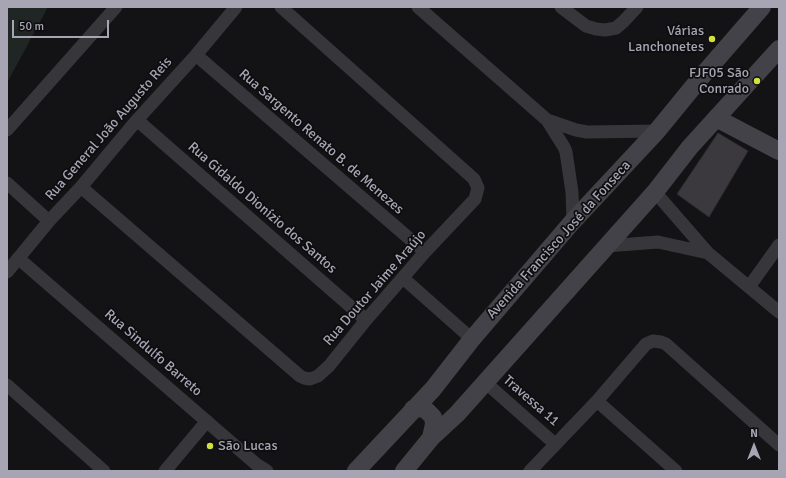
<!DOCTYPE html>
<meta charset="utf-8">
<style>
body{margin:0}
#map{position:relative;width:786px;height:478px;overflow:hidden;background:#131214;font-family:Signika,sans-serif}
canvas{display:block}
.frame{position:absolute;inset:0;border:8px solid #a7a5b3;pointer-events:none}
.north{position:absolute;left:734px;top:426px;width:40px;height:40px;-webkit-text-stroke:3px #0e0d0f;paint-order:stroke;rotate:0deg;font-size:11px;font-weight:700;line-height:16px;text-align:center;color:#a7a5b3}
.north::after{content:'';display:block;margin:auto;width:14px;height:18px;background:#a7a5b3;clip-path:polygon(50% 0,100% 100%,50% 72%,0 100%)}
.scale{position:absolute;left:12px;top:20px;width:97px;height:18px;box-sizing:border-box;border:2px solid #a7a5b3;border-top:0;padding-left:5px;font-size:12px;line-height:14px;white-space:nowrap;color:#a7a5b3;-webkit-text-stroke:3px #0e0d0f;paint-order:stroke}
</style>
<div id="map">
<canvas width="786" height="478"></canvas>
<div class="frame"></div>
<div class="north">N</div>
<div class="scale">50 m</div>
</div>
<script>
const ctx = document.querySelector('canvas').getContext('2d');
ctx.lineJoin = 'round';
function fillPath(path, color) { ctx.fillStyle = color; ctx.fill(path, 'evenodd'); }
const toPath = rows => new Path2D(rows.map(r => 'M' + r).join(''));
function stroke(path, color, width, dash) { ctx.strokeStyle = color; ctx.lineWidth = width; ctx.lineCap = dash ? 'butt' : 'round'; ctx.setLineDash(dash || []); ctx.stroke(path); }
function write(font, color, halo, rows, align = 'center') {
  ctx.font = font + ' Signika,sans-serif'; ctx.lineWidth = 3.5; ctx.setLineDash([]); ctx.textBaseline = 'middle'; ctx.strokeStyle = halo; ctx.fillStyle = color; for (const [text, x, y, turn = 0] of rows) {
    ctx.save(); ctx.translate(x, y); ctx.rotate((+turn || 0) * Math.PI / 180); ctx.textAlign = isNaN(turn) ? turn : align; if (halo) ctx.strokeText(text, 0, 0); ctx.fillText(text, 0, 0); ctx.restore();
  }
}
fillPath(toPath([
 [7,7,48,7,7,83]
]), '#1f2623');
const building = toPath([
 [718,133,748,151,709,217,677,194,718,133]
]);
fillPath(building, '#3b393e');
stroke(building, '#2e2c30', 1);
stroke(toPath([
 [418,7,547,120,564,147,566,152,572,192,573,221],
 [561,7,586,26,596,29,605,30,616,28,624,21,637,7],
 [196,55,425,252],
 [137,120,366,320],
 [547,120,576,130,587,132,657,131],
 [7,130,116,7],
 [7,183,49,221],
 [81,187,300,376,304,378,310,379,318,376,329,366,366,320,425,252,475,199,478,188,474,179,281,7],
 [655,192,708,253],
 [606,246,658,242,708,253,779,312],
 [18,258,256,464,267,471],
 [7,272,49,221,81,187,137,120,196,55,236,7],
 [403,278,472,339],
 [749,287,779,245],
 [485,382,555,444],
 [7,385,104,471],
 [597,401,676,471],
 [165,471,207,421],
 [530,471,597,401,646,344,653,341,661,342,666,344,779,445]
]), '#37363a', 13);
stroke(toPath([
 [716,118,779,151],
 [413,409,424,408,433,417,434,424,431,438],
 [356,471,433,389,472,339,573,221,657,131,702,76,762,7],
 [404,471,431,438,457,414,655,192,690,147,779,49]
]), '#434248', 18);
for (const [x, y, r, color] of [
 [712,39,4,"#d1e13d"],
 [757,81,4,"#d1e13d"],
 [210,446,4,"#d1e13d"]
]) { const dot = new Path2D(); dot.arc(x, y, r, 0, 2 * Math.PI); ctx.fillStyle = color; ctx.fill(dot); stroke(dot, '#0e0d0f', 1.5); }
write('14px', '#a7a5b3', '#0e0d0f', [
 ["Várias",704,31],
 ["Lanchonetes",704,47],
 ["FJF05 São",749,73],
 ["Conrado",749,89],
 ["São Lucas",218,446,"left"]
], 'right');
write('14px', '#a7a5b3', '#0e0d0f', [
 ["Rua General João Augusto Reis",109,129,-49],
 ["Rua Sargento Renato B. de Menezes",321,142,41],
 ["Rua Gidaldo Dionízio dos Santos",262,208,41],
 ["Avenida Francisco José da Fonseca",559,240,-48],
 ["Rua Doutor Jaime Araújo",375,288,-49],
 ["Rua Sindulfo Barreto",153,353,41],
 ["Travessa 11",531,401,41]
]);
</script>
